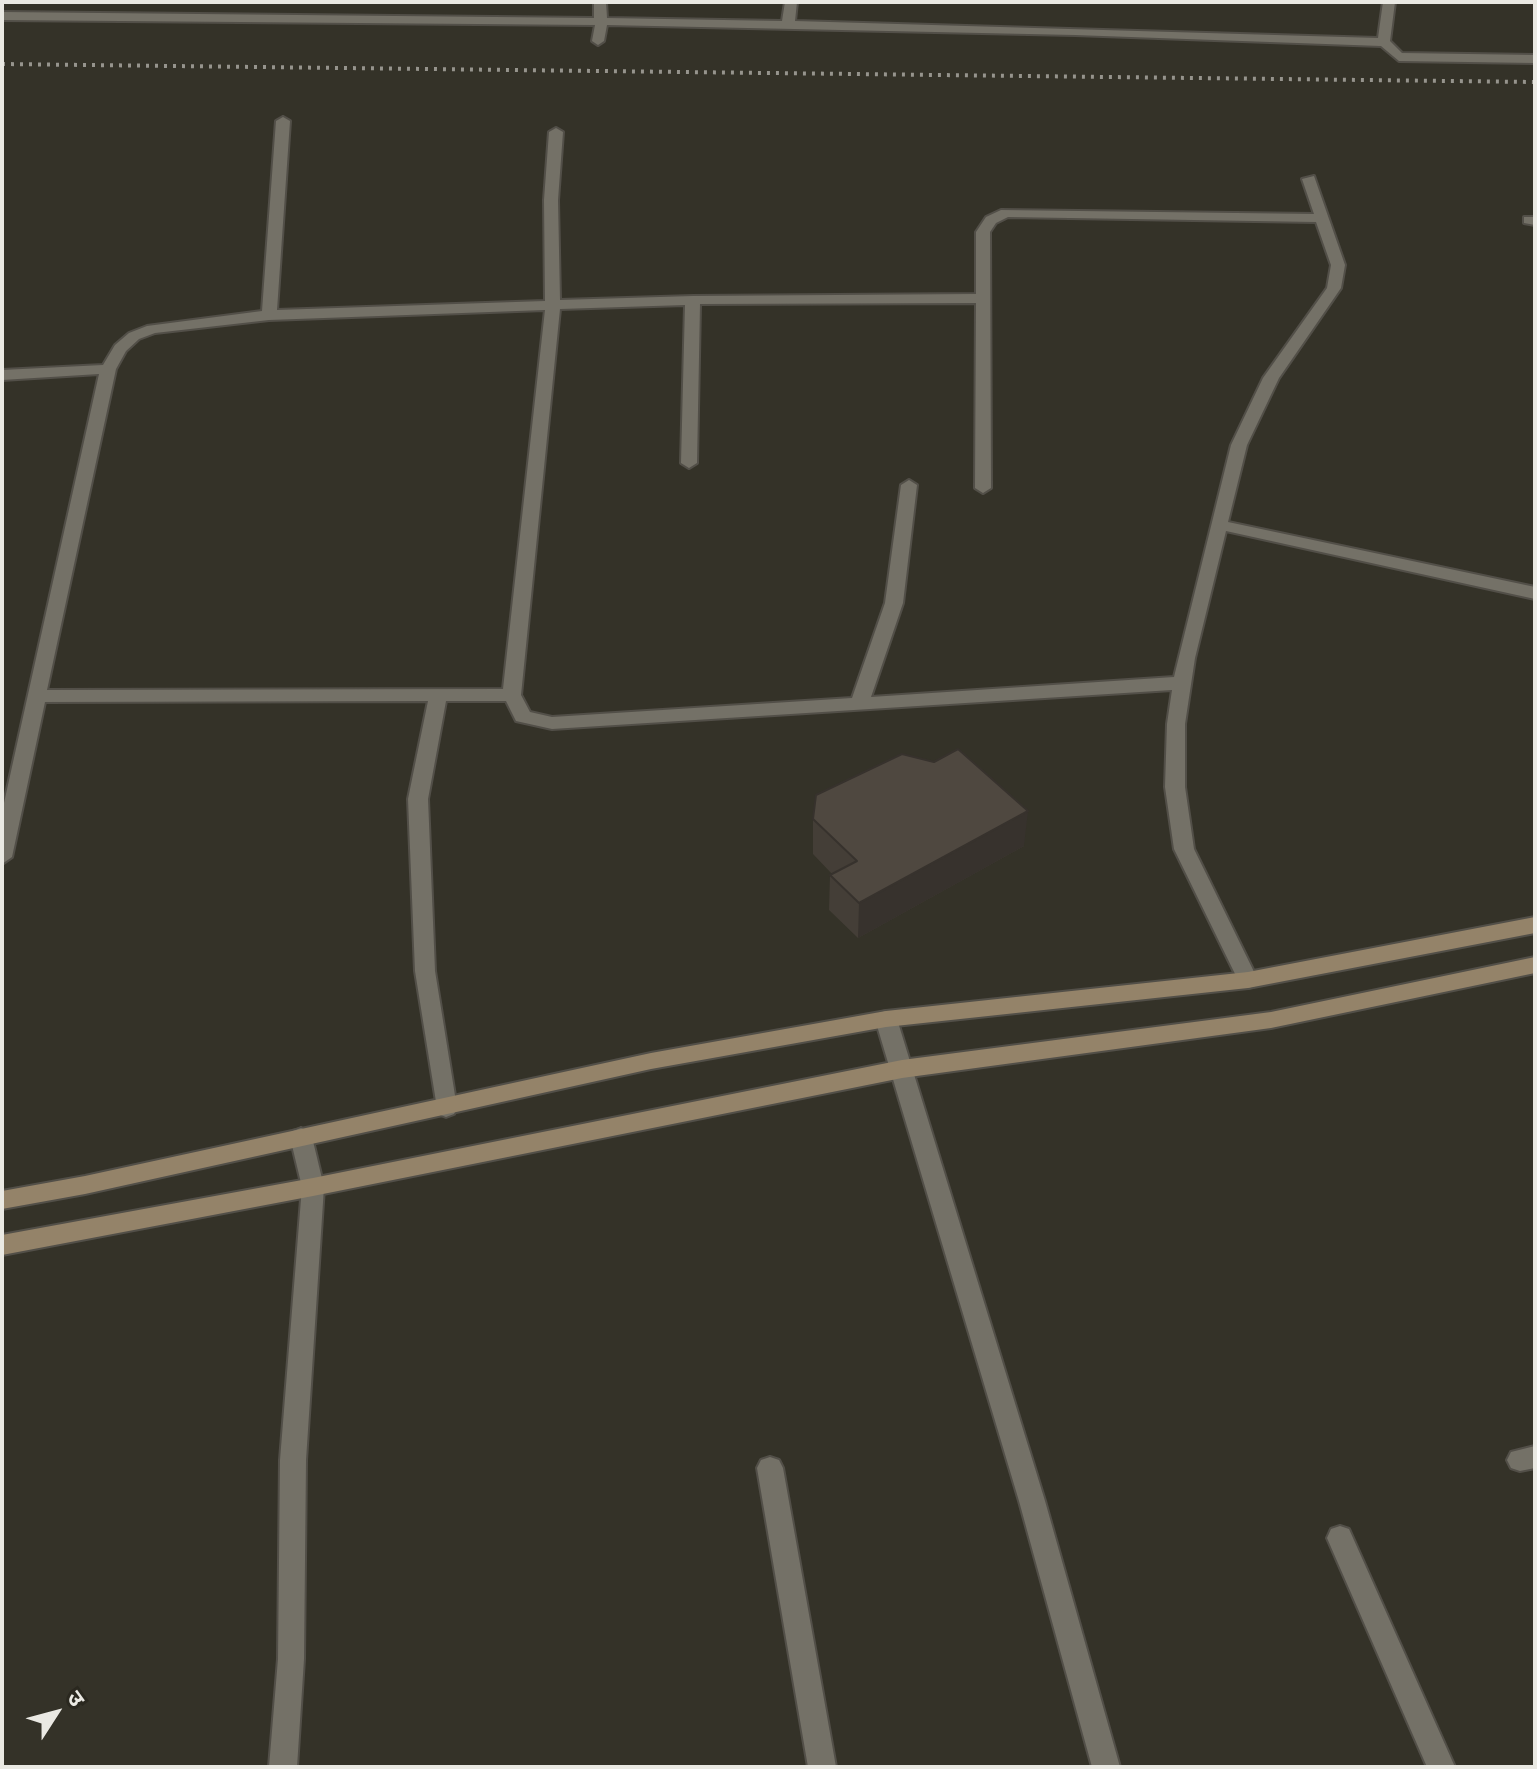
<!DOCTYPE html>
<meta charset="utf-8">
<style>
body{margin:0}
#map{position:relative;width:1537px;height:1769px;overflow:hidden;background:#343228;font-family:Helvetica,"Noto Sans Devanagari",sans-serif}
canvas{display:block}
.frame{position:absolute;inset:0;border:4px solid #eae9e3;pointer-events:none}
.north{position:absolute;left:16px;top:1673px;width:80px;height:80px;-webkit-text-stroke:6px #2a281f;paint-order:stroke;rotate:54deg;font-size:22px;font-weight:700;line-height:32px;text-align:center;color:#eae9e3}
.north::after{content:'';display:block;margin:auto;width:28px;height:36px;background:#eae9e3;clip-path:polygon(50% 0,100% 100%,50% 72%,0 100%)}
</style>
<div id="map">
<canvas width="1537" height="1769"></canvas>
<div class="frame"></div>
<div class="north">उ</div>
</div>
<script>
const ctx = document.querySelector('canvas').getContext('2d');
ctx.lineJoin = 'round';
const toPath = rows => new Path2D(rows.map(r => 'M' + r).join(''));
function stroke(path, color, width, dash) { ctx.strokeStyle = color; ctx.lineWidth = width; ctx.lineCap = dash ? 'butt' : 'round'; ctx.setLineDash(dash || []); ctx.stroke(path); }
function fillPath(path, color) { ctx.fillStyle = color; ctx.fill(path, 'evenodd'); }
const street = toPath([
 [594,2,606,2,607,18,782,21,785,2,797,2,795,21,1378,38,1383,2,1395,2,1390,41,1402,53,1535,55,1535,63,1399,61,1381,46,1075,35,607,25,604,41,598,45,592,41,595,25,2,20,2,12,594,18,594,2],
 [283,117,290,121,277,310,545,301,544,200,549,132,556,128,563,132,558,200,560,300,693,296,976,294,976,232,986,217,1001,210,1314,214,1302,179,1314,176,1345,265,1341,288,1279,378,1247,445,1228,522,1535,587,1535,599,1226,531,1195,658,1185,724,1185,787,1194,849,1258,980,1255,986,1248,988,1241,986,1238,980,1174,849,1165,787,1167,724,1172,690,552,729,516,721,506,701,446,701,428,799,435,971,457,1108,454,1114,446,1117,438,1114,415,971,408,799,428,701,45,702,12,857,2,864,2,812,99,374,2,380,2,370,103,365,115,345,129,333,147,326,262,311,276,121,283,117],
 [1008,217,1316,222,1331,265,1327,288,1263,378,1231,445,1174,677,871,697,903,603,917,485,909,480,901,485,885,603,852,698,552,717,530,712,521,695,560,309,685,305,681,463,689,468,697,463,700,304,976,303,975,488,983,493,991,488,990,232,996,223,1008,217],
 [545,310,503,689,47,690,116,369,126,351,139,339,155,333,269,320,545,310],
 [1524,217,1535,217,1535,225,1524,223,1524,217],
 [886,1011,893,1013,897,1019,1045,1501,1120,1767,1092,1767,1019,1501,875,1019,879,1013,886,1011],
 [301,1128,309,1131,312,1137,324,1187,306,1460,304,1659,297,1767,269,1767,278,1659,280,1460,302,1187,290,1137,293,1131,301,1128],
 [1535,1446,1535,1468,1520,1471,1511,1468,1507,1460,1511,1452,1535,1446],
 [770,1457,779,1460,783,1468,836,1767,808,1767,757,1468,761,1460,770,1457],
 [1340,1526,1349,1529,1455,1767,1427,1767,1327,1538,1331,1529,1340,1526]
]);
const secondary = toPath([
 [1535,917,1535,933,1248,988,886,1027,651,1069,85,1194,2,1209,2,1191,85,1176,651,1053,886,1011,1248,972,1535,917],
 [1535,957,1535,973,1271,1028,902,1078,313,1196,2,1255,2,1235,313,1178,902,1060,1271,1012,1535,957]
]);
stroke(street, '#524f48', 4);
stroke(secondary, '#524f48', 4);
fillPath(street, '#747167');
fillPath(secondary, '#948369');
stroke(toPath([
 [2,64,1535,82]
]), '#96948d', 4, [3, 6]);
fillPath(toPath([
 [813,819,1024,846,858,938,829,910,830,875,832,874,813,854]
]), '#443e37');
fillPath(toPath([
 [1028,811,1024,846,858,938,859,903]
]), '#37322d');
const building = toPath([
 [958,749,1028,811,859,903,830,875,857,861,813,819,816,795,902,754,934,762,958,749]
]);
fillPath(building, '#4f4840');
stroke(building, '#37322d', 2);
</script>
